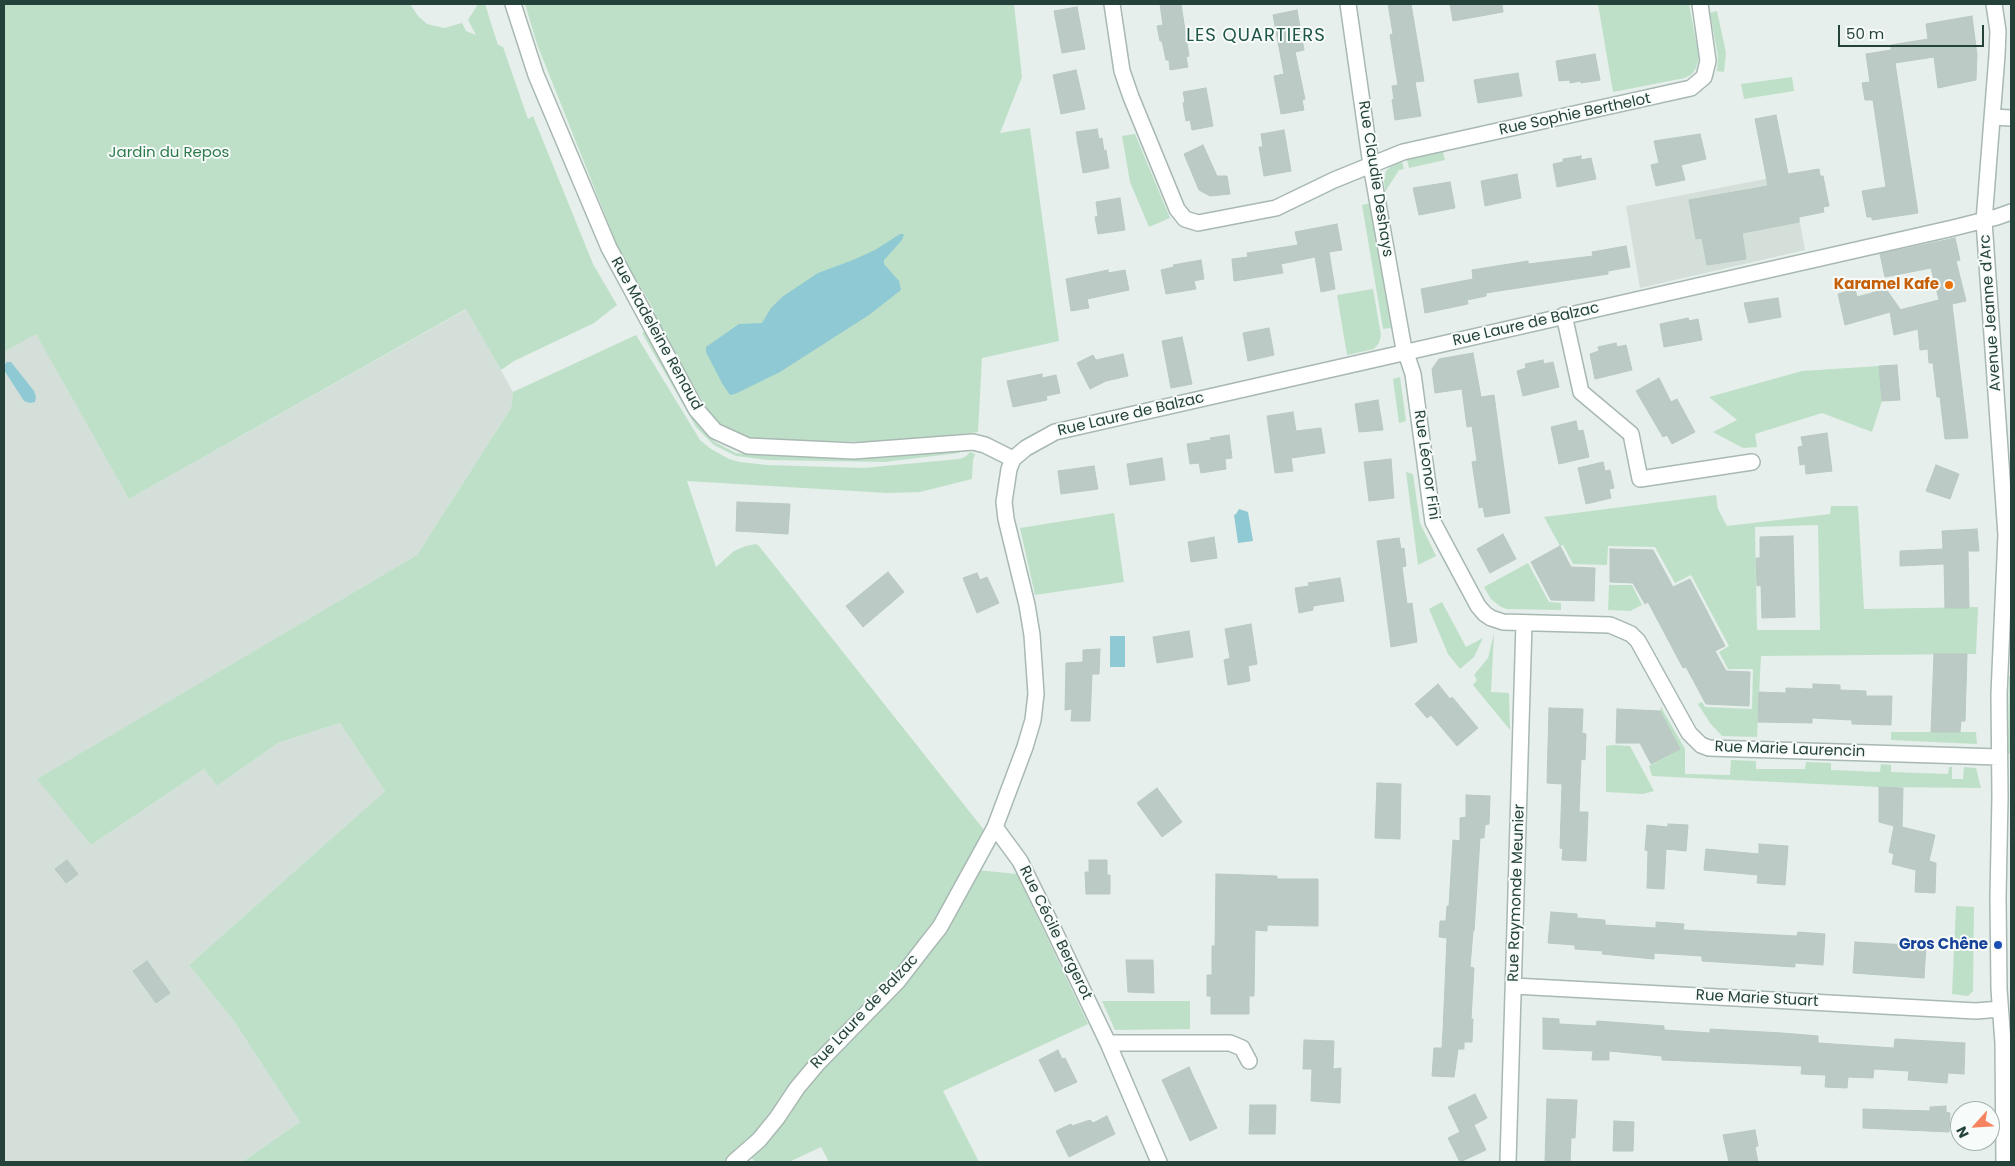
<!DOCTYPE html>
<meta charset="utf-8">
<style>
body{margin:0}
#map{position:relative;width:2015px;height:1166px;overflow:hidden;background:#e6efeb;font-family:Poppins,sans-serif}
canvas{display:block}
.frame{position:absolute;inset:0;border:5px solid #24423a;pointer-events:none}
.north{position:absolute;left:1950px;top:1101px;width:50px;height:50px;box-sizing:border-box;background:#f7fbf9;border:1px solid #a3b1ad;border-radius:50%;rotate:244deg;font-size:14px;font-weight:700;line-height:20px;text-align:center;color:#24423a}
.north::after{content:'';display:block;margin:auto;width:18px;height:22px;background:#f4845f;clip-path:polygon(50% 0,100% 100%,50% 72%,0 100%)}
.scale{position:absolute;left:1838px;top:25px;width:146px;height:22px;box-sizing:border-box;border:2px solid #24423a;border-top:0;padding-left:6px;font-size:15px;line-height:18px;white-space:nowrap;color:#24423a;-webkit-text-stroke:4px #f7fbf9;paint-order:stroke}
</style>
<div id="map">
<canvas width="2015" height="1166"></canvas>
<div class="frame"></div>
<div class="north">N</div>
<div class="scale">50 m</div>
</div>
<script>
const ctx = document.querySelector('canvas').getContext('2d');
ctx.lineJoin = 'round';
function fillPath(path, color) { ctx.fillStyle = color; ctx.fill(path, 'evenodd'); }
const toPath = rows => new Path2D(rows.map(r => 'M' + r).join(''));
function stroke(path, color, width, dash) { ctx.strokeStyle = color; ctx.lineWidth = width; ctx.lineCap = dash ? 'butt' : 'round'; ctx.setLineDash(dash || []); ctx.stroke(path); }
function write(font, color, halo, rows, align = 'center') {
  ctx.font = font + ' Poppins,sans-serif'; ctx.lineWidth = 4; ctx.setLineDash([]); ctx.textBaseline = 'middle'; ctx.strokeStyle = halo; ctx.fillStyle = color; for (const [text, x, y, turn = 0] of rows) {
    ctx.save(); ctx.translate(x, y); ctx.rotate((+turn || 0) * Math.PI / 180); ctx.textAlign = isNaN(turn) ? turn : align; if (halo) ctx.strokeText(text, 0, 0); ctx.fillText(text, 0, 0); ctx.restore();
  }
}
fillPath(toPath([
 [1791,174,1805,250,1640,288,1626,206],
 [467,309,513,392,511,408,417,555,38,779,91,845,204,769,217,786,278,743,340,723,385,791,189,965,233,1020,300,1122,242,1162,4,1162,4,352,36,333,129,499]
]), '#d4dfda');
fillPath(toPath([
 [4,4,410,4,418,16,427,24,444,28,462,23,466,31,476,35,468,20,478,4,485,4,498,45,503,47,528,119,533,116,593,264,617,305,594,323,514,361,501,370,466,309,129,499,36,334,4,352],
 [525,4,1014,4,1022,77,1000,133,1030,128,1059,341,982,358,978,432,902,441,874,442,756,440,732,433,721,425,707,409,665,337,651,305,619,250,537,44],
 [1598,4,1689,4,1699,57,1696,68,1692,74,1685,78,1613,92],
 [1717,11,1726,53,1724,72,1717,71,1718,56,1710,13],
 [1792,77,1794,91,1744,99,1741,84],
 [1135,134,1170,218,1149,227,1130,182,1122,136],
 [1443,152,1445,160,1409,168,1407,160],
 [1402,161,1404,169,1399,170,1385,192,1384,181,1386,171,1393,164],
 [1370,203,1391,328,1383,329,1362,205],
 [1373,289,1381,335,1379,343,1374,349,1347,355,1337,295],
 [644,332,698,425,715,442,736,453,768,456,883,458,963,449,959,453,884,462,768,460,736,456,714,445,696,427,642,333],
 [636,335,700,440,711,449,729,459,740,462,767,465,863,468,959,459,965,457,970,452,975,454,973,460,972,479,920,492,887,493,687,481,716,567,734,551,746,546,756,544,759,546,984,830,969,862,927,936,775,1113,727,1162,242,1162,300,1122,233,1020,189,965,385,791,340,723,278,743,217,786,204,769,91,845,37,779,417,555,511,408,513,392],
 [1879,366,1882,401,1872,432,1822,413,1755,434,1757,447,1743,448,1713,432,1737,420,1709,397,1802,371],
 [1400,377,1406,421,1399,423,1393,379],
 [1406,472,1413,474,1420,523,1436,556,1418,565],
 [1716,495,1718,509,1727,526,1830,514,1831,506,1858,506,1864,609,1978,607,1976,654,1761,656,1757,737,1722,736,1710,723,1698,704,1702,702,1705,707,1752,709,1753,669,1728,669,1719,652,1729,646,1691,575,1675,583,1655,547,1608,546,1607,565,1573,564,1563,545,1560,546,1544,517],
 [1818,525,1820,630,1757,630,1755,527],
 [1114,513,1124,582,1035,595,1020,528],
 [1528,563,1549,602,1561,603,1561,610,1507,609,1501,607,1491,599,1484,587],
 [1609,585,1632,585,1642,605,1630,611,1608,610],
 [1442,602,1466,647,1483,638,1474,657,1460,669,1448,654,1429,609],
 [1494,633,1491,692,1509,693,1510,730,1473,685,1477,680,1474,675,1488,658],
 [2009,676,2011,676,2011,754,2008,753],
 [1661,707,1685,749,1685,774,1730,775,1731,760,1756,761,1756,769,1805,769,1806,762,1831,763,1831,770,1880,772,1881,764,1891,765,1891,772,1948,774,1949,767,1952,767,1952,779,1963,779,1964,767,1976,768,1981,788,1879,787,1652,776,1649,766,1680,749,1660,711],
 [1891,732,1976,732,1977,744,1891,740],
 [1613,745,1630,746,1654,791,1643,794,1606,792,1606,746],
 [977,870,1017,874,1088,1024,943,1091,979,1162,829,1162,821,1147,789,1162,755,1162,752,1158,763,1148,779,1128,805,1089,905,986,963,899],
 [1956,906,1974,907,1973,991,1968,996,1952,994],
 [1102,1001,1190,1001,1190,1029,1115,1030]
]), '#bfe0c8');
fillPath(toPath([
 [900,234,904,234,902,240,884,260,884,264,899,281,901,290,869,315,780,372,735,394,730,395,723,385,706,352,706,347,739,324,762,323,771,308,782,297,818,273,853,260,875,250],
 [7,362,11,362,34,391,36,397,35,402,30,403,24,401,4,370,4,365],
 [1239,509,1248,512,1253,541,1238,543,1234,515,1236,514],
 [1110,636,1125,636,1125,667,1110,667]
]), '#8ec9d4');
const building = toPath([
 [1160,4,1181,4,1189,56,1186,57,1188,67,1170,70,1169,60,1166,60,1162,41,1160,41,1157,26,1163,25,1160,4],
 [1388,4,1411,4,1424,81,1415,82,1421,116,1395,120,1392,100,1394,99,1392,86,1398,85,1390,35,1393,34,1388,4],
 [1450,4,1502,4,1503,12,1453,21,1450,4],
 [1077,7,1085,49,1062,53,1054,11,1077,7],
 [1297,10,1304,50,1295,52,1305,99,1302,100,1304,110,1281,114,1274,76,1284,74,1273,15,1297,10],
 [1972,16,1977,55,1976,80,1938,88,1934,57,1895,63,1918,213,1872,220,1872,217,1867,217,1862,191,1886,187,1873,100,1865,100,1862,83,1870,82,1866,54,1891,50,1891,45,1928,39,1926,24,1972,16],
 [1595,54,1600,80,1581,83,1581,81,1570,83,1570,80,1559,81,1556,61,1595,54],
 [1076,70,1085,109,1061,114,1053,75,1076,70],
 [1518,73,1522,96,1478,103,1474,80,1518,73],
 [1206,88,1213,126,1192,130,1190,120,1186,121,1183,103,1185,102,1183,92,1206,88],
 [1776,115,1788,174,1819,169,1820,176,1823,176,1829,206,1823,207,1824,212,1799,217,1799,222,1742,233,1746,259,1707,265,1702,238,1696,239,1689,200,1768,186,1755,119,1776,115],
 [1097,129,1099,139,1102,138,1104,151,1106,150,1109,168,1083,173,1076,132,1097,129],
 [1284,130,1291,171,1264,176,1259,147,1263,147,1261,134,1284,130],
 [1700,134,1706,159,1681,165,1685,180,1656,186,1651,165,1659,163,1654,141,1700,134],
 [1203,145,1217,176,1227,176,1230,194,1210,196,1199,190,1184,154,1203,145],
 [1581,156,1581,160,1591,158,1596,179,1557,187,1553,164,1563,162,1563,159,1581,156],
 [1517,174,1521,198,1485,206,1481,181,1517,174],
 [1450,182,1455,208,1419,215,1413,188,1450,182],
 [1120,198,1125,230,1098,234,1095,217,1098,216,1096,202,1120,198],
 [1337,224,1342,250,1329,252,1335,289,1321,292,1315,257,1281,264,1283,273,1234,281,1232,259,1248,257,1247,253,1298,245,1295,232,1337,224],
 [1955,238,1960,260,1956,261,1966,301,1952,304,1968,438,1945,439,1940,397,1937,397,1933,363,1929,363,1928,349,1920,350,1918,329,1894,335,1890,312,1845,325,1838,294,1855,289,1857,297,1886,289,1900,309,1895,311,1939,300,1931,268,1885,277,1880,254,1955,238],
 [1626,246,1630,267,1608,271,1608,274,1486,293,1486,296,1467,300,1468,304,1425,313,1421,289,1473,279,1472,270,1528,261,1528,264,1593,256,1592,252,1626,246],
 [1201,260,1204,279,1194,281,1196,289,1166,294,1161,270,1174,267,1173,265,1201,260],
 [1108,270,1108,273,1125,270,1129,290,1087,299,1089,308,1071,311,1066,279,1108,270],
 [1778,298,1781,317,1749,323,1744,303,1778,298],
 [1688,318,1689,321,1698,319,1702,340,1664,347,1660,324,1688,318],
 [1269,328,1274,355,1248,361,1243,333,1269,328],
 [1182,337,1192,384,1171,388,1162,341,1182,337],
 [1616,343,1617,347,1626,345,1632,370,1595,379,1590,354,1599,351,1598,347,1616,343],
 [1473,353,1481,397,1494,395,1510,513,1485,517,1483,507,1479,508,1472,462,1477,461,1472,426,1467,427,1462,389,1435,393,1432,369,1439,359,1473,353],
 [1123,354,1128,376,1106,381,1090,389,1077,363,1093,355,1096,360,1123,354],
 [1543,360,1544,364,1553,362,1559,387,1523,396,1517,371,1526,368,1525,364,1543,360],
 [1897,365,1900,400,1882,401,1879,366,1897,365],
 [1042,374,1042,378,1056,375,1060,393,1046,396,1047,400,1013,407,1007,381,1042,374],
 [1659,378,1671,402,1677,399,1695,432,1672,444,1667,435,1663,437,1636,391,1659,378],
 [1378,400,1383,430,1359,432,1355,404,1378,400],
 [1293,412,1296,431,1321,428,1325,453,1291,458,1293,471,1275,473,1267,416,1293,412],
 [1576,421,1578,431,1583,430,1589,457,1559,464,1551,427,1576,421],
 [1827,433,1832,471,1806,474,1805,464,1800,465,1799,455,1798,447,1803,446,1801,437,1827,433],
 [1229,435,1232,458,1225,459,1226,469,1201,473,1199,463,1190,464,1187,444,1211,440,1210,438,1229,435],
 [1162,458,1165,480,1130,485,1127,464,1162,458],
 [1391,459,1394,498,1369,501,1364,462,1391,459],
 [1603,462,1605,471,1610,470,1614,488,1609,489,1611,498,1586,504,1578,468,1603,462],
 [1936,465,1959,474,1950,499,1926,491,1936,465],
 [1094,466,1098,489,1061,494,1058,471,1094,466],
 [737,502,790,504,788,534,736,531,737,502],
 [1977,529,1979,551,1968,551,1969,608,1945,608,1944,564,1900,566,1900,551,1943,549,1942,531,1977,529],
 [1503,534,1516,559,1490,573,1477,549,1503,534],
 [1793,536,1795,617,1762,618,1761,585,1757,586,1756,558,1760,558,1760,537,1793,536],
 [1214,537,1217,558,1191,562,1188,542,1214,537],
 [1399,538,1401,549,1404,548,1406,566,1402,567,1407,604,1412,603,1417,642,1391,647,1377,541,1399,538],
 [1560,546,1571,567,1595,568,1594,601,1551,600,1531,562,1560,546],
 [1610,549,1653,550,1673,587,1690,579,1725,646,1715,651,1726,671,1750,672,1749,706,1706,704,1686,667,1683,668,1648,602,1645,604,1633,583,1610,582,1610,549],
 [888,572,904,592,863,627,846,606,888,572],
 [977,573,980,580,987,577,999,603,977,613,963,578,977,573],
 [1340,578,1344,601,1313,606,1313,610,1299,613,1295,588,1309,586,1308,583,1340,578],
 [1251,624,1257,664,1248,666,1250,681,1228,685,1224,660,1230,658,1225,629,1251,624],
 [1189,631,1193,657,1157,663,1153,637,1189,631],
 [1100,649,1099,674,1092,674,1090,721,1071,721,1072,709,1065,710,1066,663,1083,662,1083,650,1100,649],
 [1934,654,1967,654,1965,721,1961,721,1960,732,1931,732,1934,654],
 [1438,684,1450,699,1452,697,1478,728,1457,746,1431,715,1427,718,1415,704,1438,684],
 [1813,684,1840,685,1840,690,1866,691,1866,696,1892,696,1891,725,1852,724,1852,720,1812,718,1812,723,1758,722,1759,692,1786,693,1786,688,1813,689,1813,684],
 [1549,708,1583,709,1582,733,1586,734,1585,760,1581,759,1579,812,1588,812,1586,861,1562,860,1563,849,1560,848,1562,784,1547,783,1549,708],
 [1617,709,1660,711,1680,749,1651,764,1640,743,1616,743,1617,709],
 [1377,783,1401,784,1400,839,1375,838,1377,783],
 [1879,787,1903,788,1902,827,1935,835,1929,861,1936,863,1935,893,1915,892,1916,870,1892,864,1894,854,1889,852,1894,826,1879,822,1879,787],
 [1157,788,1182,822,1162,837,1137,803,1157,788],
 [1466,795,1490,796,1489,824,1485,825,1484,838,1480,838,1474,931,1473,931,1470,967,1474,968,1471,1019,1473,1019,1472,1042,1464,1042,1464,1049,1458,1049,1454,1077,1432,1076,1434,1048,1442,1048,1443,1031,1447,938,1439,937,1440,921,1446,921,1447,906,1449,906,1453,840,1460,841,1460,818,1466,817,1466,795],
 [1668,824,1688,825,1686,851,1666,849,1664,889,1647,888,1648,851,1645,850,1647,825,1668,827,1668,824],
 [1759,844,1788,846,1785,885,1757,883,1758,875,1704,870,1706,849,1759,854,1759,844],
 [67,860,78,874,66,883,55,869,67,860],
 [1089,860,1107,860,1107,875,1110,875,1110,894,1086,894,1085,872,1089,872,1089,860],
 [1216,874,1277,876,1277,879,1318,879,1318,926,1267,925,1267,931,1255,930,1254,996,1249,996,1249,1014,1211,1014,1211,996,1207,996,1207,975,1212,975,1212,946,1215,946,1216,874],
 [1551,912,1577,914,1577,918,1605,920,1605,925,1656,928,1656,922,1684,924,1683,930,1797,936,1798,932,1825,934,1823,965,1795,963,1795,967,1702,961,1702,956,1654,953,1654,959,1602,954,1603,951,1575,949,1575,945,1548,943,1551,912],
 [1855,942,1926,946,1924,978,1853,973,1855,942],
 [1126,960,1153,960,1154,993,1128,992,1126,960],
 [147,961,170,993,156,1003,133,971,147,961],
 [1543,1018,1559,1019,1559,1024,1596,1026,1597,1021,1664,1026,1664,1030,1710,1033,1710,1029,1782,1033,1818,1036,1818,1043,1894,1048,1895,1039,1965,1043,1964,1074,1948,1073,1947,1083,1908,1080,1909,1071,1874,1069,1873,1078,1848,1077,1847,1088,1825,1087,1826,1075,1801,1074,1802,1066,1662,1060,1662,1056,1609,1051,1609,1060,1592,1060,1593,1051,1543,1049,1543,1018],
 [1304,1040,1334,1041,1333,1069,1341,1068,1340,1103,1311,1101,1312,1069,1303,1069,1304,1040],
 [1058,1050,1062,1059,1065,1058,1077,1082,1055,1092,1039,1060,1058,1050],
 [1189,1067,1217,1128,1190,1141,1162,1080,1189,1067],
 [1475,1094,1487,1118,1474,1125,1486,1150,1460,1162,1448,1138,1460,1132,1448,1107,1475,1094],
 [1547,1099,1577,1100,1575,1138,1571,1138,1570,1162,1545,1162,1547,1099],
 [1250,1105,1276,1105,1275,1134,1249,1134,1250,1105],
 [1946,1106,1946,1112,1950,1113,1949,1132,1863,1128,1863,1109,1930,1111,1930,1107,1946,1106],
 [1107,1116,1115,1134,1069,1157,1056,1131,1071,1124,1072,1126,1090,1120,1093,1123,1107,1116],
 [1614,1121,1634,1122,1633,1151,1613,1151,1614,1121],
 [1755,1130,1758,1146,1755,1147,1758,1162,1729,1162,1723,1135,1755,1130]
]);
fillPath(building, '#bbcac4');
stroke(building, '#b8c9c2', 1);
const minor = toPath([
 [513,4,536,75,609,248,696,409,715,431,748,446,854,451,973,442,985,445,1013,459],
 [1112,4,1122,71,1131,97,1177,209,1185,219,1198,223,1276,208,1334,180,1403,152,1691,88,1704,77,1708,61,1700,4],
 [1348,4,1371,165,1403,344,1413,374,1433,522,1478,606,1485,614,1491,618,1503,622,1610,625,1631,634,1638,641,1689,733,1701,745,1709,748,1999,757],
 [1994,4,1998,31,1997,55,1984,221,2006,535,1999,694,2000,797,1998,897,1999,989,2003,1043,2004,1162],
 [1992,117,2011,118],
 [1564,315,1581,392,1631,434,1640,479,1752,462],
 [995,827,1020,861,1051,924,1108,1043,1159,1162],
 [1514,986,1976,1011,2000,1009],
 [1108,1043,1230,1043,1242,1048,1249,1061],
 [734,1162,759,1140,777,1118,797,1088,818,1063,898,981,925,946,940,927,995,827,1025,747,1033,720,1036,694,1032,635,1027,605,1006,519,1004,502,1009,469,1013,459,1026,448,1055,432,1953,228,1997,217,2011,212],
 [1508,1162,1524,623]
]);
stroke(minor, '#a8b8b2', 18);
stroke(minor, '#fff', 15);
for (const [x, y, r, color] of [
 [1949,285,5,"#e8710a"],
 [1998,945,5,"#1a4fb4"]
]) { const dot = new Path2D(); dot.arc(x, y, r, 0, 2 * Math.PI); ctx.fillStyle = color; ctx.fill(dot); stroke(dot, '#f7fbf9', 2); }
write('15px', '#24423a', '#f7fbf9', [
 ["Rue Sophie Berthelot",1575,115,-12],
 ["Rue Claudie Deshays",1375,179,81],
 ["Avenue Jeanne d'Arc",1991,313,-94],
 ["Rue Laure de Balzac",1526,325,-13],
 ["Rue Madeleine Renaud",656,334,61],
 ["Rue Laure de Balzac",1131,415,-13],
 ["Rue Léonor Fini",1426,465,82],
 ["Rue Marie Laurencin",1790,750,2],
 ["Rue Raymonde Meunier",1517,893,-88],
 ["Rue Cécile Bergerot",1055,933,64],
 ["Rue Marie Stuart",1757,999,3],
 ["Rue Laure de Balzac",865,1012,-47]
]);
write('15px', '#2d7a4b', '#f7fbf9', [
 ["Jardin du Repos",169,153]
]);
write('bold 15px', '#c56008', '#f7fbf9', [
 ["Karamel Kafe",1939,285]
], 'right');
write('bold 15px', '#164399', '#f7fbf9', [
 ["Gros Chêne",1988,945]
], 'right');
ctx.letterSpacing = '1px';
write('18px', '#1f5548', '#f7fbf9', [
 ["LES QUARTIERS",1256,36]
]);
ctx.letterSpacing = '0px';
</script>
